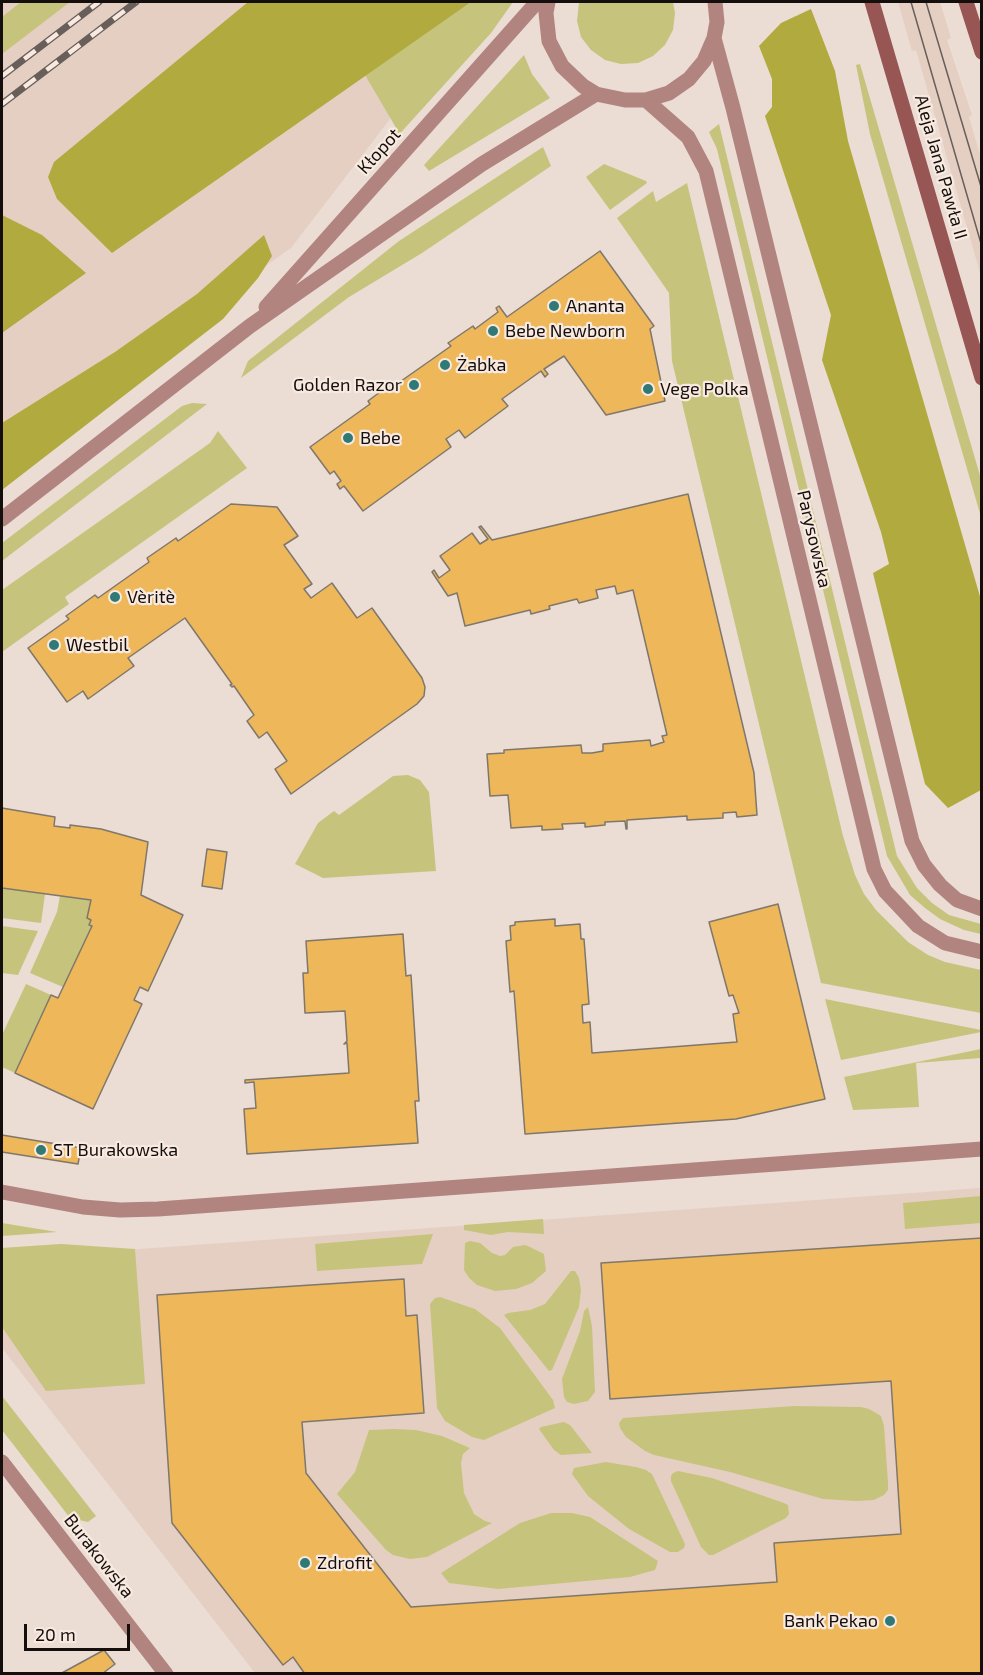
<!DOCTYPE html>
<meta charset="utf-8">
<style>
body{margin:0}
#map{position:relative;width:983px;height:1675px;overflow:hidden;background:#ebdcd4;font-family:"Exo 2",sans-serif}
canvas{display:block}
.frame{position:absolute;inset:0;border:3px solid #140f0c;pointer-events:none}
.scale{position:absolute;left:24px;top:1624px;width:106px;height:27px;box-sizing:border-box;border:3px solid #140f0c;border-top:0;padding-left:8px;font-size:18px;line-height:21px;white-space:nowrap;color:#140f0c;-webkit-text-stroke:4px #f8eae1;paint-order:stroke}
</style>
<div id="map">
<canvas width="983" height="1675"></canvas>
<div class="frame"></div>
<div class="scale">20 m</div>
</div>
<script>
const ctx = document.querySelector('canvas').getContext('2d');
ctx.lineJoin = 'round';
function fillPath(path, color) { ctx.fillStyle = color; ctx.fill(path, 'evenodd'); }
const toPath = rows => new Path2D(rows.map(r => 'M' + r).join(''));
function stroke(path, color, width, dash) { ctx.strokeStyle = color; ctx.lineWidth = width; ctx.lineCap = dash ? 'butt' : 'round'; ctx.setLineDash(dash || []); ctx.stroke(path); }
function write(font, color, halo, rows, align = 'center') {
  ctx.font = font + ' "Exo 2",sans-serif'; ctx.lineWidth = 4.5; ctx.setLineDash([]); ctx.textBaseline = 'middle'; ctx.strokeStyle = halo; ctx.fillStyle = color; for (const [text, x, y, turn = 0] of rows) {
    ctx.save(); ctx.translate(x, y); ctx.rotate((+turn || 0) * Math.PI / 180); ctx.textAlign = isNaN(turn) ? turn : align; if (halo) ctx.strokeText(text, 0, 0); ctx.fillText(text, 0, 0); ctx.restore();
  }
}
fillPath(toPath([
 [2,2,480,2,291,248,190,319,2,433],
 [898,2,940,2,951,38,947,40,972,115,969,117,981,158,981,276,916,50,912,51],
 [981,1188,981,1673,255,1673,2,1348,2,1248,61,1244,126,1250]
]), '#e5cfc3');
fillPath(toPath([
 [21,2,70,2,2,54,2,17],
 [471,2,513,2,491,33,395,139,395,126,365,75],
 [579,2,673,2,675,13,673,30,665,45,653,56,638,63,621,64,605,60,591,50,581,37,577,21],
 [524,55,532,74,550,98,429,171,424,165],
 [860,64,981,479,981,517,870,134,856,65],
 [719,124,897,856,917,888,932,903,949,915,981,924,981,934,964,930,940,919,925,908,910,895,887,856,717,149,709,132],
 [543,147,551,166,422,253,349,297,241,378,248,361,399,241],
 [604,164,646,181,647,183,610,210,586,177],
 [687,183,843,836,855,875,864,894,876,910,908,942,928,955,945,962,981,970,981,1013,821,983,672,361,669,293,617,218,653,191,656,202],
 [192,403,207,404,2,561,2,543,182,406],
 [218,431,247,468,65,597,69,604,2,652,2,590,210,443],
 [408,775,420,780,429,792,436,871,323,878,295,864,318,823,334,811,339,815,393,776],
 [2,888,45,894,41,923,2,918],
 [60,896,91,900,87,918,91,920,89,924,92,926,63,987,30,973,57,912],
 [2,926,38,931,18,975,2,973],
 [26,984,51,995,15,1073,2,1067,2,1035],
 [825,999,981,1030,981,1032,841,1060],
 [981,1049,981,1058,916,1063,919,1107,853,1110,844,1077],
 [981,1196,981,1223,905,1229,903,1203],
 [543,1219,544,1234,508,1232,491,1235,464,1230,464,1225],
 [2,1223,57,1232,2,1236],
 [433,1234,422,1264,317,1271,315,1244],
 [470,1241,480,1243,492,1253,500,1256,505,1255,513,1247,525,1245,530,1247,544,1254,546,1271,532,1283,516,1289,495,1291,477,1285,469,1278,464,1270,465,1243],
 [61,1244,135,1249,145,1384,46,1391,2,1327,2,1248],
 [571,1271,575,1271,579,1278,581,1290,579,1307,552,1370,549,1371,504,1315,508,1313,530,1310,545,1304],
 [440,1297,475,1309,500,1328,553,1400,555,1408,484,1440,472,1437,445,1421,437,1408,430,1304,435,1298],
 [588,1307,592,1326,595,1392,588,1401,574,1404,567,1402,564,1397,562,1379,580,1331,584,1311],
 [2,1396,96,1516,88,1522,70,1518,2,1430],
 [794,1406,861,1407,869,1409,881,1416,884,1426,888,1482,888,1490,884,1495,874,1500,856,1501,823,1499,730,1472,654,1455,645,1451,626,1437,620,1428,619,1423,623,1418],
 [564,1422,570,1425,592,1453,561,1455,554,1450,539,1429,541,1427],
 [394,1429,416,1430,442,1436,470,1448,463,1454,461,1463,464,1493,474,1514,485,1521,492,1523,427,1557,410,1559,393,1555,386,1550,337,1494,355,1472,369,1430],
 [606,1462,636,1467,646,1470,652,1474,685,1544,684,1548,678,1552,670,1552,629,1529,588,1496,572,1474,574,1468],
 [678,1471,712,1478,784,1503,788,1505,789,1514,786,1518,713,1555,709,1555,701,1547,671,1481,671,1476,673,1473],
 [551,1513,572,1513,590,1517,658,1561,655,1570,630,1577,498,1589,449,1583,441,1573,520,1523]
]), '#c6c47c');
fillPath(toPath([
 [248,2,471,2,112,253,57,199,48,177,54,162],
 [811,9,835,71,848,141,981,600,981,790,948,808,925,784,873,573,889,564,881,532,822,360,831,315,765,116,772,107,772,79,759,46,781,23],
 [2,215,42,235,86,273,2,333],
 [264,235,272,256,258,278,223,319,2,490,2,423,115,352,197,294]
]), '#b0aa3f');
const building = toPath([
 [600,251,654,326,650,329,665,401,606,415,564,356,544,369,548,374,545,377,541,371,502,399,508,406,465,438,459,430,446,439,451,447,363,511,344,486,340,489,337,484,341,481,334,471,330,474,310,447,370,404,368,401,392,383,394,386,451,346,448,343,473,326,475,329,498,312,496,308,499,306,507,317,600,251],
 [688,494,754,773,757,815,737,817,736,812,723,813,723,818,687,820,687,816,627,820,627,829,626,829,625,821,605,822,605,825,585,827,585,823,562,824,563,829,542,830,542,826,511,828,508,795,490,796,487,754,504,753,504,750,581,745,582,753,592,753,603,751,603,744,650,740,651,746,664,742,662,736,667,735,633,590,617,594,615,586,596,590,598,598,579,603,577,599,549,606,550,609,531,614,530,610,465,626,457,593,448,596,432,572,434,570,439,578,450,570,440,556,472,533,480,544,488,539,479,527,481,526,492,540,688,494],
 [231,504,277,507,298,536,284,545,312,584,304,589,311,598,332,583,357,618,372,608,422,678,425,687,424,696,417,704,291,794,275,769,287,761,267,732,259,738,247,721,254,715,234,686,232,687,230,685,232,684,185,618,128,658,134,666,88,699,83,691,67,702,28,648,69,619,66,616,95,595,98,598,149,562,147,558,176,538,178,541,231,504],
 [2,808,55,817,54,826,70,828,70,825,101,829,148,842,141,895,183,915,148,991,140,987,134,1000,142,1004,93,1109,15,1073,51,995,58,998,92,926,89,925,91,920,87,918,91,900,2,888,2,808],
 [207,849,227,852,222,889,202,886,207,849],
 [778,904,825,1099,736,1119,525,1134,514,991,510,992,506,941,511,940,510,926,515,925,515,922,555,919,555,926,580,924,581,939,584,939,589,1004,582,1005,583,1023,590,1022,592,1053,737,1042,733,1014,739,1013,733,995,729,996,709,922,778,904],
 [403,934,406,976,411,975,419,1101,415,1101,418,1143,247,1154,244,1109,256,1108,254,1082,245,1083,245,1080,349,1073,347,1043,344,1044,347,1041,345,1011,305,1013,303,973,308,973,306,941,403,934],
 [2,1135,81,1148,78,1164,2,1152,2,1135],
 [982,1238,982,1674,305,1674,293,1657,283,1665,172,1523,157,1295,404,1279,406,1316,417,1315,424,1413,302,1422,306,1473,411,1607,777,1582,774,1543,901,1534,891,1381,610,1399,601,1263,982,1238],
 [104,1650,115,1664,102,1674,60,1674,104,1650]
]);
fillPath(building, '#eeb759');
stroke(building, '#7f776c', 1.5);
stroke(toPath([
 [2,1192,83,1207,120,1210,158,1209,982,1149]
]), '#b28480', 15);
stroke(toPath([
 [548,2,546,13,549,41,562,66,583,86,596,94,625,100,646,100,669,93,689,79,704,61,714,38,717,22,715,2],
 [714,38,733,108,912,841,924,865,940,885,957,900,982,909],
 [646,100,688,137,706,171,874,869,885,891,918,926,945,943,982,952],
 [266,307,537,2],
 [2,519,250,326,482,164,596,94],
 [2,1462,166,1674]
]), '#b28480', 15);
stroke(toPath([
 [872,2,982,378],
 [966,2,982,52]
]), '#975653', 15);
stroke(toPath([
 [911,2,982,247],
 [926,2,982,190]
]), '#685f5a', 1.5);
const rail = toPath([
 [2,76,99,2],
 [2,104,136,2]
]);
stroke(rail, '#685f5a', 7);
stroke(rail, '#f8eae1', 4.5, [14]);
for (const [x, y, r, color] of [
 [554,306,6,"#307974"],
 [493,331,6,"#307974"],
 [445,365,6,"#307974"],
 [414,385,6,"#307974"],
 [648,389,6,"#307974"],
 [348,438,6,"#307974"],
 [115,597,6,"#307974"],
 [54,645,6,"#307974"],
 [41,1150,6,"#307974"],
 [305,1563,6,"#307974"],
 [890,1621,6,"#307974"]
]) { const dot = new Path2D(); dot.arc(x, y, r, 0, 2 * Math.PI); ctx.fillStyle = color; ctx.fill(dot); stroke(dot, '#f8eae1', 2); }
write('18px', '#140f0c', '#f8eae1', [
 ["Kłopot",379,151,-48],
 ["Aleja Jana Pawła II",941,167,74],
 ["Parysowska",814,539,77],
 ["Burakowska",99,1556,52]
]);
write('18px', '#140f0c', '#f8eae1', [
 ["Ananta",566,306],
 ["Bebe Newborn",505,331],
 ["Żabka",457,365],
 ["Golden Razor",402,385,"right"],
 ["Vege Polka",660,389],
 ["Bebe",360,438],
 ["Vèritè",127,597],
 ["Westbil",66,645],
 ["ST Burakowska",53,1150],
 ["Zdrofit",317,1563],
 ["Bank Pekao",878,1621,"right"]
], 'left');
</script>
